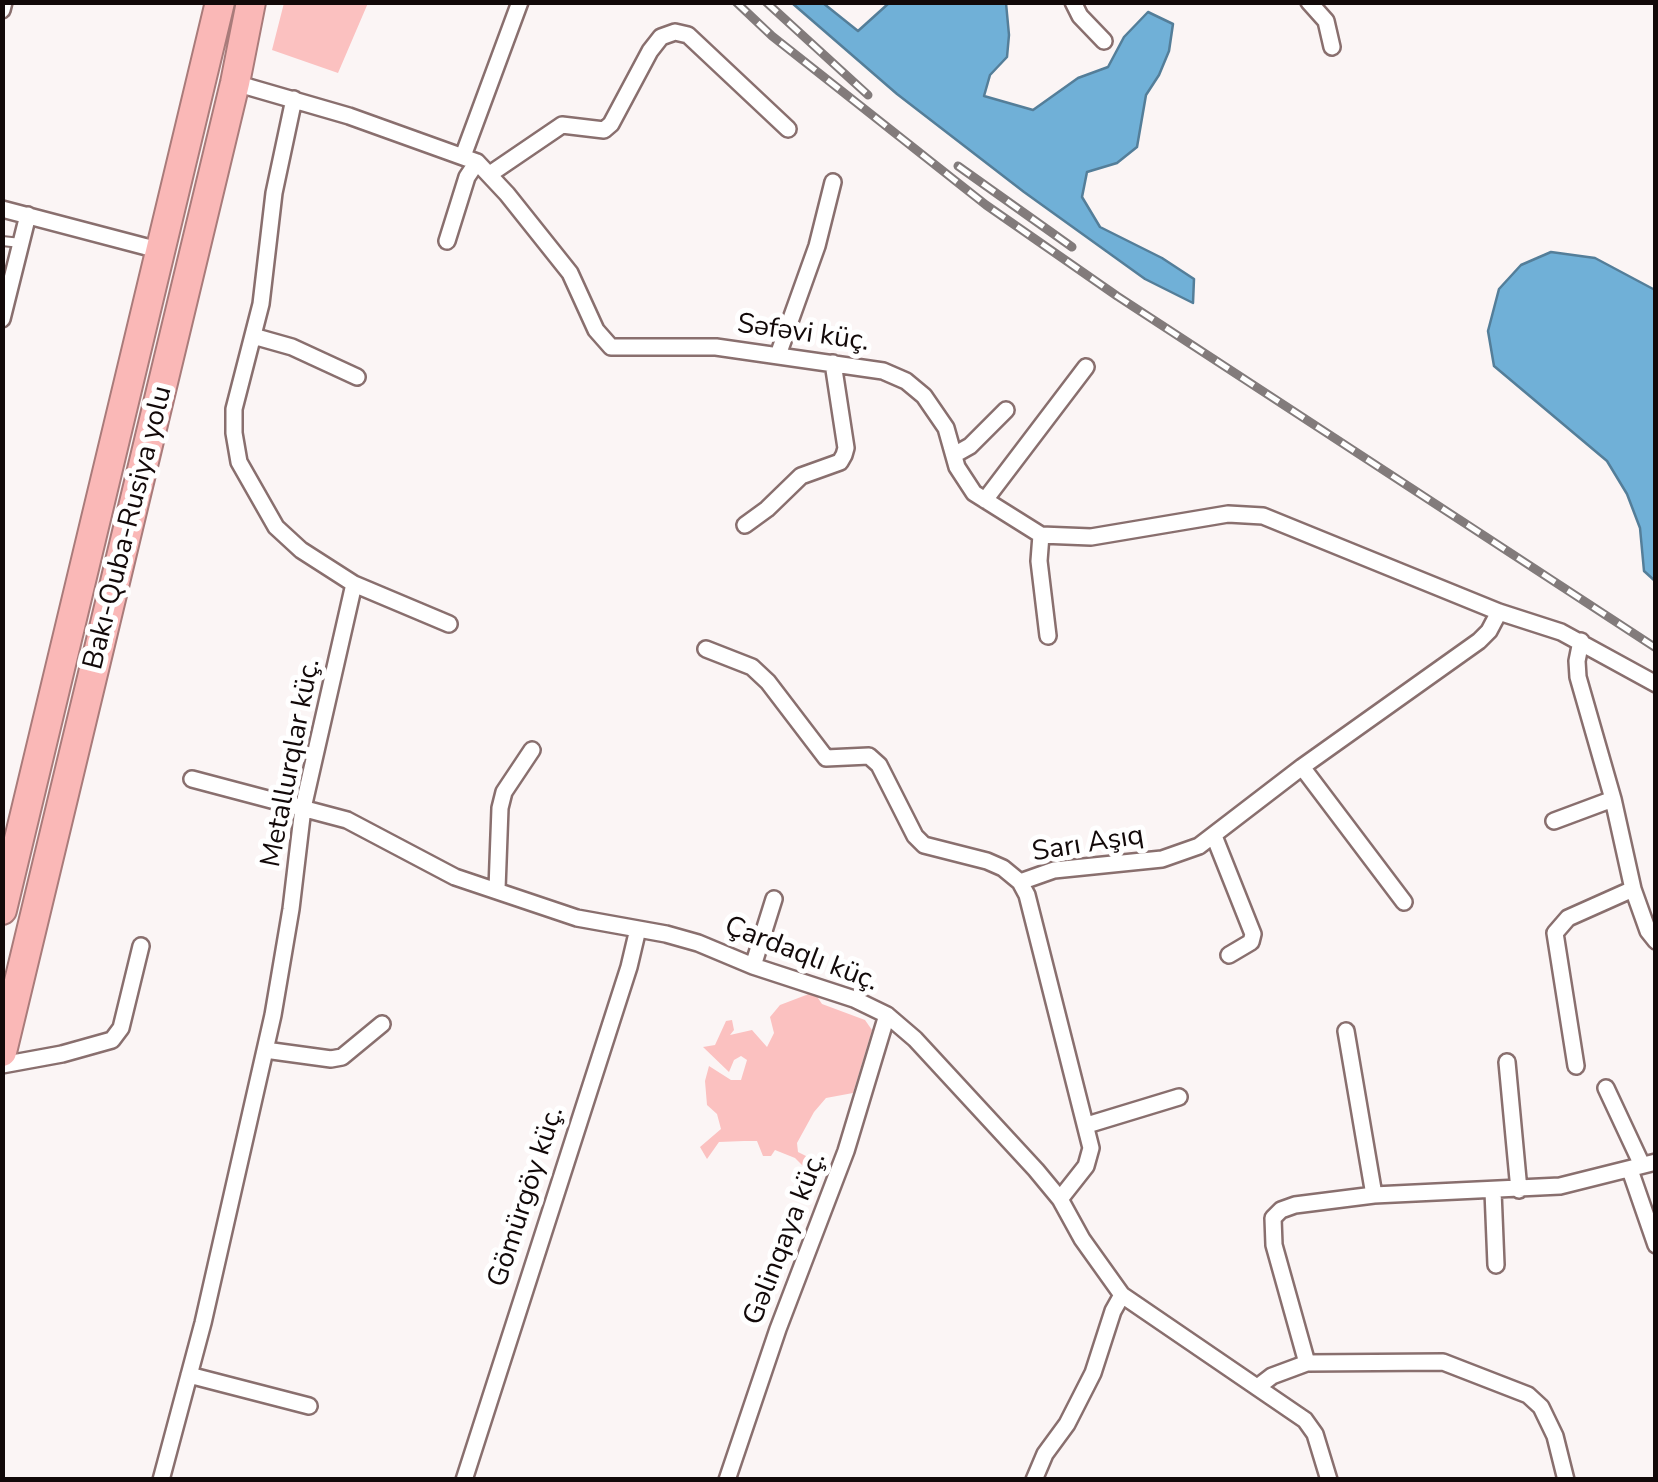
<!DOCTYPE html>
<meta charset="utf-8">
<style>
body{margin:0}
#map{position:relative;width:1658px;height:1482px;overflow:hidden;background:#fbf5f5;font-family:"Nunito Sans",sans-serif}
canvas{display:block}
.frame{position:absolute;inset:0;border:5px solid #120909;pointer-events:none}
</style>
<div id="map">
<canvas width="1658" height="1482"></canvas>
<div class="frame"></div>
</div>
<script>
const ctx = document.querySelector('canvas').getContext('2d');
ctx.lineJoin = 'round';
function fillPath(path, color) { ctx.fillStyle = color; ctx.fill(path, 'evenodd'); }
const toPath = rows => new Path2D(rows.map(r => 'M' + r).join(''));
function stroke(path, color, width, dash) { ctx.strokeStyle = color; ctx.lineWidth = width; ctx.lineCap = dash ? 'butt' : 'round'; ctx.setLineDash(dash || []); ctx.stroke(path); }
function write(font, color, halo, rows, align = 'center') {
  ctx.font = font + ' "Nunito Sans",sans-serif'; ctx.lineWidth = 10; ctx.setLineDash([]); ctx.textBaseline = 'middle'; ctx.strokeStyle = halo; ctx.fillStyle = color; for (const [text, x, y, turn = 0] of rows) {
    ctx.save(); ctx.translate(x, y); ctx.rotate((+turn || 0) * Math.PI / 180); ctx.textAlign = isNaN(turn) ? turn : align; if (halo) ctx.strokeText(text, 0, 0); ctx.fillText(text, 0, 0); ctx.restore();
  }
}
fillPath(toPath([
 [284,3,368,3,338,73,272,50],
 [814,992,822,1004,865,1020,872,1030,853,1093,826,1098,814,1112,797,1143,798,1152,806,1156,808,1162,803,1166,795,1158,775,1150,771,1156,763,1156,757,1141,744,1141,719,1142,707,1159,700,1147,721,1129,717,1114,707,1105,705,1081,709,1066,731,1080,741,1080,747,1060,741,1056,734,1060,729,1072,703,1047,715,1045,726,1021,732,1020,734,1030,730,1035,752,1030,767,1047,774,1033,770,1017,780,1005]
]), '#fbc1c0');
const water = toPath([
 [792,3,823,3,858,31,889,3,1006,3,1009,35,1007,57,990,75,984,96,1033,110,1078,78,1108,67,1124,37,1148,12,1173,24,1169,51,1159,75,1146,95,1137,147,1117,163,1087,172,1082,197,1100,227,1162,258,1194,279,1193,303,1145,279,1024,192,897,94,792,3],
 [1551,252,1595,258,1655,290,1655,581,1644,571,1640,528,1627,494,1607,461,1494,366,1488,331,1499,289,1521,265,1551,252]
]);
fillPath(water, '#70b0d7');
stroke(water, '#547e99', 2.5);
const lane = toPath([
 [2,241,21,243]
]);
const street = toPath([
 [1073,2,1080,16,1104,41],
 [1309,2,1326,21,1332,47],
 [2,10,4,2],
 [235,83,349,116,477,162,507,194,570,273,596,330,611,347,716,347,883,371,906,381,924,396,946,428,957,467,974,493,1041,535,1091,537,1228,514,1263,516,1499,612,1561,632,1656,684],
 [463,156,520,2],
 [490,174,562,125,604,130,611,124,650,51,661,37,675,32,688,35,788,129],
 [2,209,162,251],
 [447,241,467,177,477,162],
 [2,319,28,215],
 [253,336,292,347,357,377],
 [778,355,817,246,833,182],
 [954,455,970,446,1006,410],
 [985,500,1086,367],
 [745,525,767,509,801,476,840,462,844,455,846,448,833,363],
 [1041,535,1039,561,1048,636],
 [354,584,449,624],
 [1581,641,1577,661,1578,677,1613,799,1633,889,1648,931,1656,941],
 [706,649,752,667,768,682,826,758,869,756,879,765,915,836,924,845,987,861,1003,868,1020,882,1054,870,1162,859,1199,846,1302,767,1479,641,1489,631,1499,612],
 [1302,767,1404,902],
 [192,779,347,820,455,877,577,918,666,934,698,943,753,966,854,999,887,1015,915,1039,1036,1170,1060,1199,1082,1239,1122,1295,1305,1420,1315,1434,1329,1480],
 [1554,821,1613,799],
 [1214,836,1253,934,1251,942,1229,955],
 [1020,882,1027,895,1091,1148,1086,1166,1060,1199],
 [497,889,500,808,504,792,532,750],
 [753,966,774,899],
 [1346,1031,1374,1195,1560,1186,1656,1162],
 [265,1050,331,1059,342,1057,382,1024],
 [1507,1062,1519,1190],
 [2,1065,62,1054,112,1040,121,1028,141,946],
 [1576,1066,1555,933,1568,918,1633,889],
 [1606,1088,1642,1165],
 [1087,1125,1179,1097],
 [1630,1170,1656,1245],
 [1493,1191,1496,1265],
 [1307,1363,1274,1245,1273,1218,1281,1210,1295,1205,1374,1195],
 [189,1375,309,1406],
 [1259,1386,1272,1376,1307,1363,1443,1362,1528,1395,1541,1407,1555,1436,1566,1480],
 [161,1480,203,1323,273,1015,291,909,303,808,354,584,301,550,276,527,239,462,234,433,234,409,261,304,274,193,294,99],
 [464,1480,629,967,638,929],
 [727,1480,778,1329,846,1151,887,1015],
 [1034,1480,1045,1454,1067,1424,1093,1373,1113,1311,1122,1295]
]);
const highway = toPath([
 [2,910,220,2],
 [2,1052,235,83,251,2]
]);
stroke(lane, '#896f6e', 12);
stroke(street, '#896f6e', 20);
stroke(highway, '#a97b7a', 32);
stroke(lane, '#fff', 8);
stroke(street, '#fff', 15);
stroke(highway, '#fab8b7', 28);
const rail = toPath([
 [736,2,772,36,986,205,1117,296,1656,648],
 [766,2,868,95],
 [958,166,1072,247]
]);
stroke(rail, '#827b7b', 9);
stroke(rail, '#fff', 5, [15]);
write('28px', '#120909', '#fff', [
 ["Səfəvi küç.",803,334,8],
 ["Bakı-Quba-Rusiya yolu",129,528,-76],
 ["Metallurqlar küç.",292,763,-79],
 ["Sarı Aşıq",1088,845,-9],
 ["Çardaqlı küç.",801,955,21],
 ["Gömürgöy küç.",527,1197,-72],
 ["Gəlinqaya küç.",786,1239,-69]
]);
</script>
